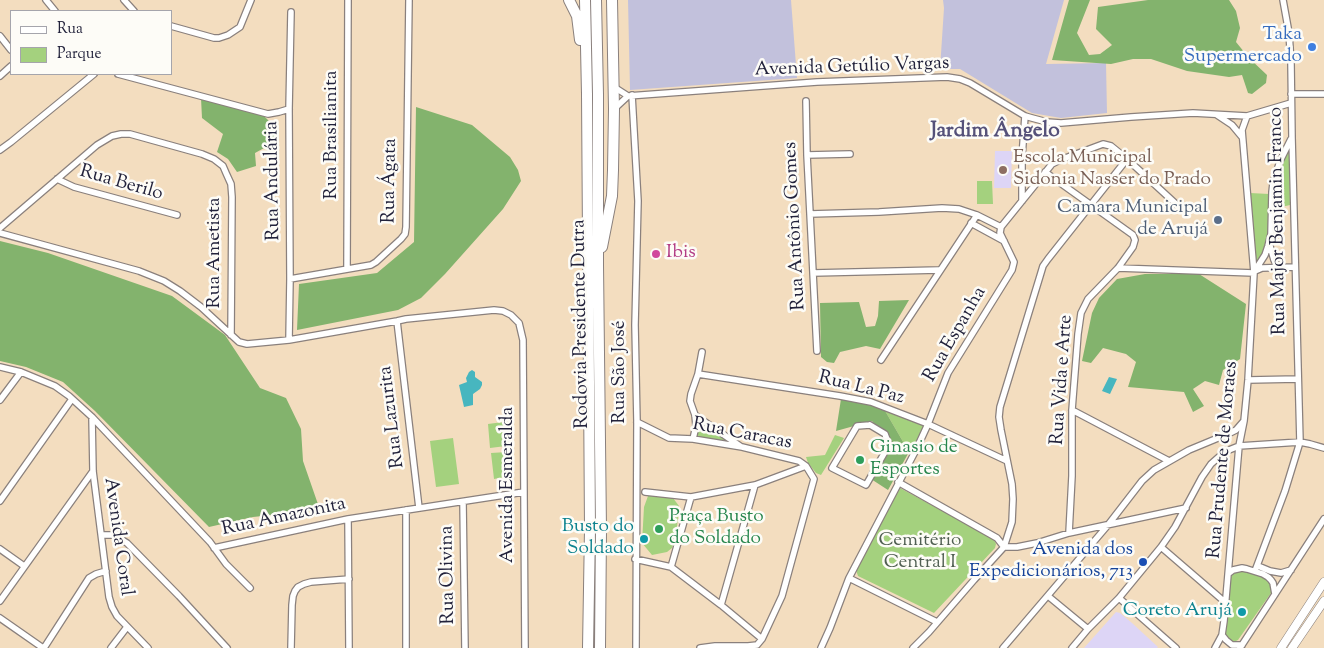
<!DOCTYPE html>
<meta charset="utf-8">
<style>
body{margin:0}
#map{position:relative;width:1324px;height:648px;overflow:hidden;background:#f3ddbf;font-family:"Sorts Mill Goudy",serif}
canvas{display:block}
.legend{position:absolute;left:10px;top:10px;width:162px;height:65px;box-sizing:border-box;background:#fdfcf7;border:1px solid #a5a5ac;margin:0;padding:6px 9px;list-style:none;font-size:15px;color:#22223b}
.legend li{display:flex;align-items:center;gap:10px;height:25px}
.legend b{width:25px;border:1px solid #a5a5ac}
</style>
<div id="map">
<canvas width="1324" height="648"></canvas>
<ul class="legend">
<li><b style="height:6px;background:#fff"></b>Rua</li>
<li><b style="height:14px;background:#a4d17e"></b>Parque</li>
</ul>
</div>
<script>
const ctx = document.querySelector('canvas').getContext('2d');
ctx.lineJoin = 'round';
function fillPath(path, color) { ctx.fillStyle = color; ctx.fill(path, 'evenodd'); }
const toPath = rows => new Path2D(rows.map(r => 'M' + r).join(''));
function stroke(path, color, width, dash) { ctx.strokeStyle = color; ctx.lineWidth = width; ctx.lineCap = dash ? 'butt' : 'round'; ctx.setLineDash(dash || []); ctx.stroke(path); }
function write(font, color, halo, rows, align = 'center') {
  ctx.font = font + ' "Sorts Mill Goudy",serif'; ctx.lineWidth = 5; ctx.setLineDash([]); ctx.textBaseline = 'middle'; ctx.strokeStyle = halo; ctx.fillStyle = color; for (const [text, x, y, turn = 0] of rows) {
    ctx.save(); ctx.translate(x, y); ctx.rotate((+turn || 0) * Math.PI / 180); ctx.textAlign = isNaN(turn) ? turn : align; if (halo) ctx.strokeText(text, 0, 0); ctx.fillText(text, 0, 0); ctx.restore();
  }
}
fillPath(toPath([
 [995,151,1012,151,1011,188,994,188],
 [1116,612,1120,613,1132,623,1158,647,1157,648,1084,648]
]), '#ddd5f6');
fillPath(toPath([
 [628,0,791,0,797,78,630,90],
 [943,0,1064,0,1046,64,1106,63,1107,113,1061,118,1032,113,960,69,940,69,944,8]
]), '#c2c1dc');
fillPath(toPath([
 [1289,148,1290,205,1273,209,1273,194,1278,169],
 [977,181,992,181,993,204,977,204],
 [1250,193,1269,194,1269,234,1263,255,1255,266],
 [884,409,926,422,919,437,909,452],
 [699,421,702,422,733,443,696,438],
 [503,422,506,446,490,448,488,424],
 [835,435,844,438,821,475,816,473,808,463,806,457,825,455],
 [453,438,459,484,436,487,430,441],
 [507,452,509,476,494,479,491,453],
 [900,488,994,539,996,544,995,548,934,613,858,576,856,570],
 [661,495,673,498,679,506,676,537,672,548,667,552,652,555,642,543,644,507,648,496],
 [1241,570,1263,577,1268,581,1270,585,1271,590,1271,593,1238,640,1234,642,1230,641,1225,635,1231,577,1233,574]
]), '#a4d17e');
fillPath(toPath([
 [1069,0,1090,0,1077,33,1089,55,1100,54,1112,45,1096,29,1098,7,1148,0,1229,0,1236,11,1240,28,1236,42,1249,58,1267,75,1266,83,1252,94,1248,93,1242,75,1229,77,1187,71,1151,59,1133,59,1111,64,1052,60],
 [201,98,264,116,277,129,275,142,255,153,256,166,237,172,228,159,217,152,223,134,202,118],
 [416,107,472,125,510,157,518,170,521,181,503,209,445,274,421,298,398,310,297,330,299,284,377,273,414,242],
 [0,241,48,253,172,296,225,335,260,388,286,398,301,429,303,461,320,510,253,517,209,527,95,411,63,382,26,367,0,361],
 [1145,274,1199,274,1246,304,1240,359,1223,370,1219,385,1205,381,1193,389,1204,406,1193,412,1184,392,1128,387,1136,362,1126,354,1103,348,1091,363,1082,361,1092,313,1099,298,1117,279],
 [909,300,880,349,866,346,840,352,834,363,827,362,821,357,820,303,859,302,866,327,875,326,878,316,879,301],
 [841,399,872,404,884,409,909,452,888,490,871,479,890,446,872,421,836,431]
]), '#83b36d');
fillPath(toPath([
 [472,370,475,372,475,377,482,382,482,385,480,389,473,394,473,405,464,407,459,385,467,382,466,378,469,372],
 [1109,377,1117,379,1110,394,1102,391]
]), '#47b6bf');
const street = toPath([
 [46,0,55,11],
 [124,0,134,11],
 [171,26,214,38,219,38,228,35,240,27,251,0],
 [0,36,11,50],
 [118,74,268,114,279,112,289,109],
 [0,76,11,66],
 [614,87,628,96,817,82,947,77,960,79,970,83,1025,116,1032,118,1047,122,1061,123,1131,117,1193,113,1247,116,1291,103],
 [1291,94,1324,94],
 [632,95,638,201,635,325,637,422,636,648],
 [806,101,807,155,817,351],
 [614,109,628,96],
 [1217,115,1232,125,1242,137],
 [0,150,11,142,94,74],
 [807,155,850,154],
 [1045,172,1133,235,1135,240,1133,247,1118,268,1088,299,1081,313,1078,334,1072,410,1072,476,1069,533],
 [57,179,74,187,177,215],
 [1022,201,1022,157,1025,116],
 [810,214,879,212,942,208,959,209,977,215,1001,227],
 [971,223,1004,241],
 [1001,227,1022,201,1052,164,1060,160,1103,144,1111,146,1127,159,1176,204],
 [0,228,97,145,112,136,121,134,130,134,202,154,214,159,223,166,226,173,231,184,232,197,231,335],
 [0,233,139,271,164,281,180,291,201,307,239,342,247,344,289,340,397,321,406,319,494,310,503,311,511,315,519,323,523,340,525,648],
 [1270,246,1274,260,1278,267],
 [1118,268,1254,273],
 [347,269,348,0],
 [1255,271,1262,268,1295,267],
 [1254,272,1265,255,1268,246,1271,234,1272,192,1273,183,1280,161,1291,139],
 [813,273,939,270],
 [290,279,371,265,376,262,401,239,405,234,406,227,409,0],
 [397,321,419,508],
 [289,340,290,279,289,109,291,12],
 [702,352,698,374,691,394,690,401,695,415,740,446],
 [881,360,977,215],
 [0,367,21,372,55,386,69,396,92,417,210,542,226,564,250,588],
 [698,374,840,396,871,402,928,424,1007,461],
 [1248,380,1298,379],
 [0,400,21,372],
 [1072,410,1169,461],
 [92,417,93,471,109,597,112,607,117,616,148,648],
 [637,422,669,438,693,439,742,447,799,461,806,466,814,479,782,596,762,639,757,645,748,646,715,646,700,648],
 [870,425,885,434,889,445,866,485,832,468,857,426,870,425],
 [693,439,696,426,695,415],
 [898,482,997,538,1004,547],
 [645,492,691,497,755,485,806,466],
 [0,501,72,399],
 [463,502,465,648],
 [406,510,406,648],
 [348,519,349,648],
 [102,535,114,535,127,543,179,596,227,648],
 [1004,547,1017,547,1037,543,1069,533,1186,508],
 [1161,547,1226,603],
 [214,548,348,519,524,492],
 [0,549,24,566],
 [635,559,671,567,721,605,762,639],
 [1258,566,1270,571,1281,573,1291,570],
 [671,567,691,497],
 [1255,571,1285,491,1300,442,1292,137,1291,63,1289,33,1283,0],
 [1229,573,1233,570,1242,568,1247,569,1263,574,1268,577,1271,580,1273,583,1275,594],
 [849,578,937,622],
 [1048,596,1088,629],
 [1119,598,1176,648],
 [0,601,93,471],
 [721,605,755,485],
 [0,618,43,648],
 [1222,635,1226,640,1232,645,1242,645],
 [44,648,89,578,96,574,106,571],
 [111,648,127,627],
 [291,648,292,605,293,596,295,591,298,587,304,584,311,582,349,579],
 [821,648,830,628,849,578,917,448,928,424,948,373,1012,270,1014,262,1000,233,1001,227],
 [913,648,929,632,974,580,1004,547,1012,522,1013,499,1012,484,1001,430,999,417,1000,407,1040,276,1043,266,1048,259,1127,159],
 [1003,648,1108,525,1142,481,1154,470,1189,450,1230,433,1236,430,1243,422],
 [1072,648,1088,629,1119,598,1161,547,1175,527,1202,477,1211,464,1220,456,1229,450,1239,446,1300,442,1310,444,1324,448],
 [1215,648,1222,635,1224,621,1239,446,1244,421,1248,380,1254,273,1242,130,1247,116],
 [1240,648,1324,519]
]);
const secondary = toPath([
 [1281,648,1324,582],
 [1292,648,1324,601]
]);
const highway = toPath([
 [569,0,577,16,580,40],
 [585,0,587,94,590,529,588,648],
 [596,0,598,94,598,265,601,529,600,648],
 [602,247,612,196,613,170,614,109,612,0]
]);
stroke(street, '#8a807d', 8);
stroke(secondary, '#8a807d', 9);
stroke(highway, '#8a807d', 12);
stroke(street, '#fff', 5.5);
stroke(secondary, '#fff', 8);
stroke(highway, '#fff', 10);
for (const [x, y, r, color] of [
 [1312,47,5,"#3f7fe0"],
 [1003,170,5,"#8d6e63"],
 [1218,220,5,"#5c6f8a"],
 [656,254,5,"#d1479c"],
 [860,460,5,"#2e9e5b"],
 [659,529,5,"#2e9e5b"],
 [644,539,5,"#0f9aa8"],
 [1143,562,5,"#1a4fb4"],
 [1242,612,5,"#0f9aa8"]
]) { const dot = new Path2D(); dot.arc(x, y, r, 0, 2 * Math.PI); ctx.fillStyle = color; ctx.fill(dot); stroke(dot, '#fdfcf7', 2); }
write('19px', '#366cbe', '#fdfcf7', [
 ["Taka",1302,36],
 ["Supermercado",1302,58]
], 'right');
write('19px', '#22223b', '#fdfcf7', [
 ["Avenida Getúlio Vargas",852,68,-2],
 ["Rua Brasilianita",333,135,-90],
 ["Rua Andulária",274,181,-91],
 ["Rua Ágata",391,181,-89],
 ["Rua Berilo",121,184,16],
 ["Rua Major Benjamin Franco",1279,221,-91],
 ["Rua Antônio Gomes",796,226,-93],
 ["Rua Ametista",216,253,-90],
 ["Rodovia Presidente Dutra",582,324,-91],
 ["Rua Espanha",956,335,-60],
 ["Rua São José",621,372,-90],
 ["Rua Vida e Arte",1063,380,-86],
 ["Rua La Paz",861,389,14],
 ["Rua Lazurita",393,417,-97],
 ["Rua Caracas",742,435,11],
 ["Rua Prudente de Moraes",1224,460,-85],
 ["Avenida Esmeralda",509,485,-90],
 ["Rua Amazonita",284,518,-12],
 ["Avenida Coral",117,537,82],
 ["Rua Olivina",449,575,-91]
]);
write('19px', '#785e54', '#fdfcf7', [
 ["Escola Municipal",1013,159],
 ["Sidonia Nasser do Prado",1013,181]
], 'left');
write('19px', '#4e5e75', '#fdfcf7', [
 ["Camara Municipal",1208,209],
 ["de Arujá",1208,231]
], 'right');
write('19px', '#b23c85', '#fdfcf7', [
 ["Ibis",666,254]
], 'left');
write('19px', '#27864d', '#fdfcf7', [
 ["Ginasio de",870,449],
 ["Esportes",870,471],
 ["Praça Busto",669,518],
 ["do Soldado",669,540]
], 'left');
write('19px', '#0d838f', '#fdfcf7', [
 ["Busto do",634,528],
 ["Soldado",634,550],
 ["Coreto Arujá",1232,612]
], 'right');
write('19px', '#505f52', '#fdfcf7', [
 ["Cemitério",920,542],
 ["Central I",920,564]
]);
write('19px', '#164399', '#fdfcf7', [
 ["Avenida dos",1133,551],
 ["Expedicionários, 713",1133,573]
], 'right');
write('bold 21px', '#555179', '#fdfcf7', [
 ["Jardim Ângelo",995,132]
]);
</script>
